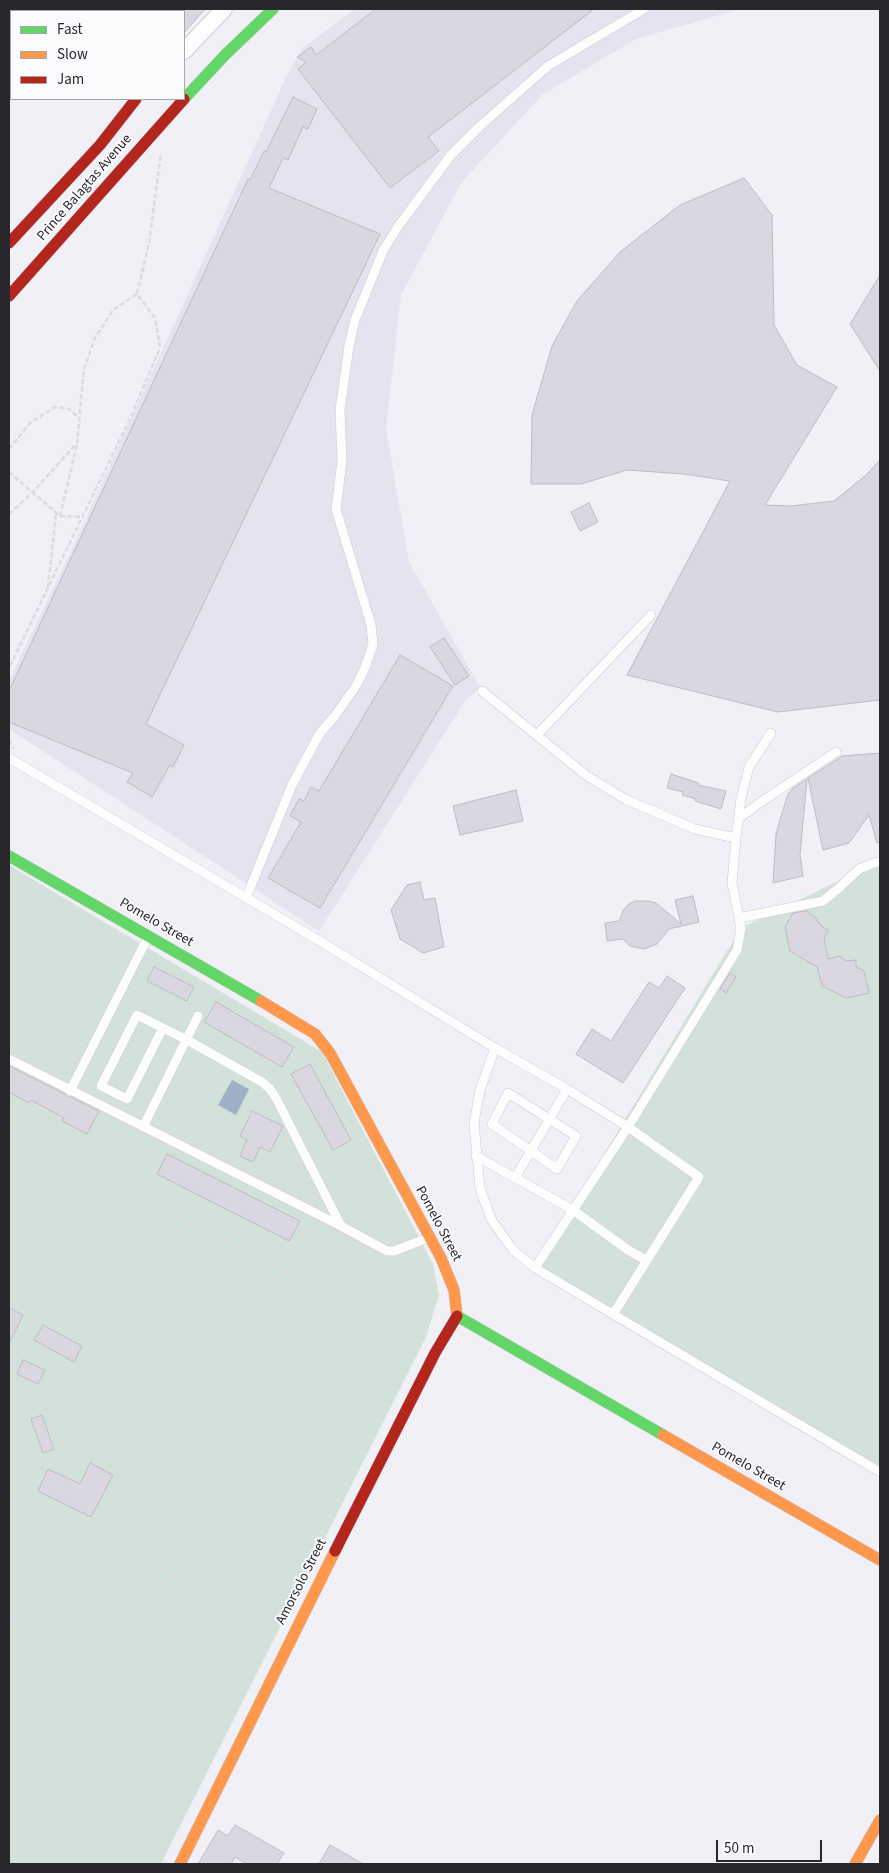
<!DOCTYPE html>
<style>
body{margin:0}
#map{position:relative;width:889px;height:1873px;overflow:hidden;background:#f0f0f6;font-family:"Source Sans 3",sans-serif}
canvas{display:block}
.frame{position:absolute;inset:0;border:10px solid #28272c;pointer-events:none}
.legend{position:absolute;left:10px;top:10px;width:175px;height:90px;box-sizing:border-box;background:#fbfbfe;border:1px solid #a7a6aa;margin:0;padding:6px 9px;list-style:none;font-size:15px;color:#28272c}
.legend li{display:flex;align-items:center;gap:10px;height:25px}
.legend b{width:25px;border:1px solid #a7a6aa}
.scale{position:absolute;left:716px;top:1840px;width:106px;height:22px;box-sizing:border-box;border:2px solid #28272c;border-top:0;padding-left:6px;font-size:15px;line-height:18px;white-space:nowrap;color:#28272c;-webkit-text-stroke:4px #fbfbfe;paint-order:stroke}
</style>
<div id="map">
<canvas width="889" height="1873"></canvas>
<div class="frame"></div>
<ul class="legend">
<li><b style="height:6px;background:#63d668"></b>Fast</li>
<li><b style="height:6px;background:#ff974d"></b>Slow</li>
<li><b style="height:6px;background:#b3261e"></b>Jam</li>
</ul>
<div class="scale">50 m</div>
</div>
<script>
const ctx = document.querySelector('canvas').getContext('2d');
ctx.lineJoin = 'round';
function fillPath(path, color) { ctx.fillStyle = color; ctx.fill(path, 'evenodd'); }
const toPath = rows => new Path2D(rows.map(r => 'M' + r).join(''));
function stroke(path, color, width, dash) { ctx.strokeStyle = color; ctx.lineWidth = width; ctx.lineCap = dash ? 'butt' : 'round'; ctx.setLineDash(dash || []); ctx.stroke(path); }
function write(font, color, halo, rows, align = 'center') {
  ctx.font = font + ' "Source Sans 3",sans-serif'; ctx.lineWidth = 4; ctx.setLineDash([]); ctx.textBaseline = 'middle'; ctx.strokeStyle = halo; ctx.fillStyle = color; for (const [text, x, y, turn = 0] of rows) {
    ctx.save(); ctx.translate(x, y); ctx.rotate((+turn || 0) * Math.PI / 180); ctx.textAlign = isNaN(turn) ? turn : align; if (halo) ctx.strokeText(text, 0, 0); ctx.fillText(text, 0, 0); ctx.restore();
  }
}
fillPath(toPath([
 [354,9,740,9,636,39,542,95,461,183,401,295,386,428,409,562,480,687,465,701,319,931,9,729,9,681,83,525,288,73,303,48]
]), '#e4e3f0');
fillPath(toPath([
 [880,861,880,1475,535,1268,741,928],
 [9,865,322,1052,433,1264,439,1295,426,1337,161,1864,9,1864]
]), '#d2e2da');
fillPath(toPath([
 [232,1080,249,1089,236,1115,218,1105]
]), '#a1b0c9');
const building = toPath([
 [184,9,205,9,184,33,184,9],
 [376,9,594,9,428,137,439,151,390,188,298,69,306,62,297,57,311,47,316,55,376,9],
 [293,97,317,109,308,129,303,127,288,160,283,158,269,188,380,234,146,724,184,745,173,767,170,765,152,797,127,782,133,773,9,722,9,691,248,179,250,180,264,151,266,152,293,97],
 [744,178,772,215,774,325,797,365,837,387,765,505,791,506,834,501,865,476,880,460,880,700,778,712,627,675,730,481,684,474,627,470,581,484,531,484,532,415,552,346,577,301,620,252,680,205,744,178],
 [880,275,880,371,850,324,880,275],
 [589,503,598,522,580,531,571,512,589,503],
 [444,638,469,676,455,685,430,647,444,638],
 [400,655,453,686,320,908,268,878,301,822,290,816,299,799,304,801,311,787,319,791,400,655],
 [880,753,880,842,877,843,869,815,849,843,823,850,808,778,842,756,880,753],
 [671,774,699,783,698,785,726,791,721,809,695,801,696,799,682,795,683,792,667,788,671,774],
 [807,779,800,855,803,876,773,883,776,834,782,813,788,794,793,788,807,779],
 [516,790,523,821,460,835,453,806,516,790],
 [420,882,424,900,435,898,444,947,423,953,400,939,391,910,407,885,420,882],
 [693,896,699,922,669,929,657,944,644,949,630,946,623,939,607,941,605,923,619,921,624,909,629,904,635,901,649,901,656,903,681,924,675,900,693,896],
 [806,911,815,917,821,926,828,930,824,938,828,959,840,956,846,961,856,960,856,967,864,971,869,993,846,998,822,986,817,967,790,951,785,927,793,913,806,911],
 [154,967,194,987,187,1001,147,981,154,967],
 [730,973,736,977,726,993,720,989,730,973],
 [667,976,685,988,623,1083,576,1054,592,1029,611,1041,649,982,659,988,667,976],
 [216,1002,294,1047,282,1067,204,1022,216,1002],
 [310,1064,351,1140,333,1150,291,1074,310,1064],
 [9,1066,99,1111,87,1134,62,1121,64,1118,31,1100,29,1103,9,1092,9,1066],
 [252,1111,283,1126,270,1152,260,1147,253,1162,240,1156,247,1140,240,1136,252,1111],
 [167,1154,300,1221,289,1241,157,1174,167,1154],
 [9,1308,23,1315,9,1343,9,1308],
 [43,1325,82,1346,74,1362,34,1340,43,1325],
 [23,1360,45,1370,38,1384,17,1374,23,1360],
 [42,1415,54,1449,43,1453,31,1419,42,1415],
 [90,1463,113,1475,91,1517,38,1491,48,1469,80,1484,90,1463],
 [235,1825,284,1853,277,1864,247,1864,235,1857,231,1864,198,1864,218,1830,228,1836,235,1825],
 [330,1845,363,1864,319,1864,330,1845]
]);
fillPath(building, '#dad7e1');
stroke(building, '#bdbcc1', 1);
const lane = toPath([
 [9,36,11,37],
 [482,691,587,776,625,799,695,829,736,838,732,883,741,928,737,950,628,1127,535,1268,880,1472],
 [537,735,651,615],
 [9,758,318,940,495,1048,567,1089,628,1127,699,1177,614,1313],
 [738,819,761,802,836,752],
 [736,838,741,798,749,767,771,733],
 [246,898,292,785,320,733,334,717,356,686,365,668,373,644,371,625,336,509,342,461,340,410,349,346,355,320,383,251,397,228,451,155,479,127,548,66,644,9],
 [739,918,823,901,840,887,859,869,877,862,880,862],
 [163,1028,127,1099,101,1086,137,1015,187,1040,262,1082,270,1089,276,1098,341,1226],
 [495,1048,480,1090,474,1123,480,1188,491,1219,513,1250,535,1268],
 [9,1059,341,1226,387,1251,394,1251,428,1238],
 [70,1091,148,937],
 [508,1093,576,1136,557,1169,492,1124,508,1093],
 [143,1127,198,1016],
 [476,1156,573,1210,628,1250,646,1260],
 [515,1178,567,1089]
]);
const street = toPath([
 [184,51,224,9]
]);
const fast = toPath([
 [184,99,225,55,273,9],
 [9,856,261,1001],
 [457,1316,663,1435]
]);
const slow = toPath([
 [261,1001,315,1034,330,1053,441,1258,454,1290,457,1316],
 [663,1435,880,1560],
 [180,1864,335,1551],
 [855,1864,880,1820]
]);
const jam = toPath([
 [9,243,100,145,136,99],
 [9,296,184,99],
 [335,1551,435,1353,457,1316]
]);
stroke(lane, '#cccbd1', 10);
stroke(street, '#cccbd1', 18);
stroke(fast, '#cccbd1', 12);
stroke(slow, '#cccbd1', 12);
stroke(jam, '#cccbd1', 12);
stroke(toPath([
 [137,294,149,243,161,153],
 [9,449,30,423,55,407,69,409,79,418],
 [9,472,60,516,77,444],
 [9,514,32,493,77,443,84,369,95,338,113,310,137,294,155,318,160,348,129,421,9,668],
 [60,516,84,517],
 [48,587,56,513],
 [9,740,14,749],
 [9,1131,327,1292],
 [9,1370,106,1181],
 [9,1497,60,1523,279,1622],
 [9,1627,60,1523]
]), '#dcdcde', 2.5, [5, 2.5]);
stroke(lane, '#fdfdfe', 9);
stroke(street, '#fdfdfe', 16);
stroke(fast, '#63d668', 11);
stroke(slow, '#ff974d', 11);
stroke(jam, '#b3261e', 11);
write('14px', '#28272c', '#fbfbfe', [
 ["Prince Balagtas Avenue",85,188,-49],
 ["Pomelo Street",156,923,30],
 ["Pomelo Street",438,1224,62],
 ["Pomelo Street",748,1467,30],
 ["Amorsolo Street",302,1582,-63]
]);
</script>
